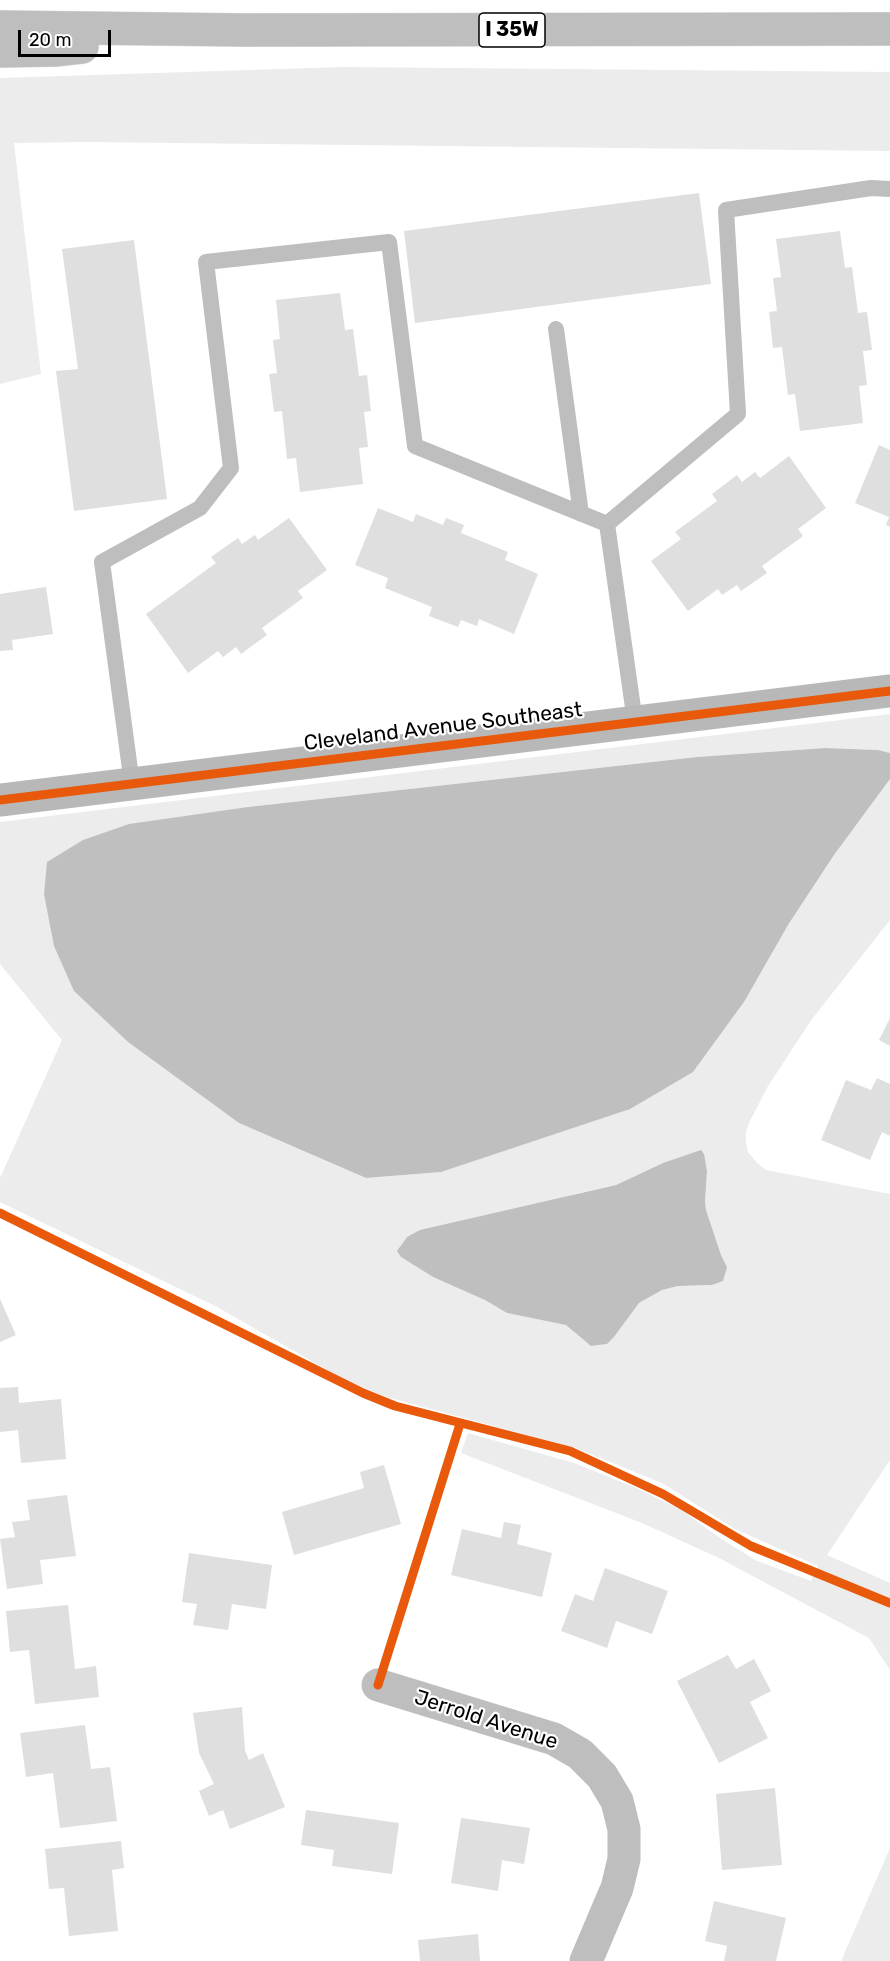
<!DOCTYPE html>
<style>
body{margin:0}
#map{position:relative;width:890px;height:1961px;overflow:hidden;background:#fff;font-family:Rubik,sans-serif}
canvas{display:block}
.scale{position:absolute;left:18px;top:30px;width:93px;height:27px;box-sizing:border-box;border:3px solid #000;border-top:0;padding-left:8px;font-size:18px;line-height:21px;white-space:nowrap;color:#000;-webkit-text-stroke:4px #fff;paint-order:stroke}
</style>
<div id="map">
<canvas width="890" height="1961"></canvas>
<div class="scale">20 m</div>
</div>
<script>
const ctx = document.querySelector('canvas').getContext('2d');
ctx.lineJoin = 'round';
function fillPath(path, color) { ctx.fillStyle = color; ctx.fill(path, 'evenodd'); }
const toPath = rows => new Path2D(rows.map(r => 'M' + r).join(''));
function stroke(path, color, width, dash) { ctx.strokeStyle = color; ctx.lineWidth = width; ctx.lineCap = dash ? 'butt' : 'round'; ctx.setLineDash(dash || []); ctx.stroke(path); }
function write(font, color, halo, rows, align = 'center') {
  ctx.font = font + ' Rubik,sans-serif'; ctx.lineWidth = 4.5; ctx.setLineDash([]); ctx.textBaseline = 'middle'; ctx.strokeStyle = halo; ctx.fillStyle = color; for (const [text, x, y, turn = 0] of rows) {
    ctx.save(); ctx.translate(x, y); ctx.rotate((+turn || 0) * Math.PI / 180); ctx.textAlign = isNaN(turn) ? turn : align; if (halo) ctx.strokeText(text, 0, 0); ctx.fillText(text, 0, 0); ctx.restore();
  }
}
fillPath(toPath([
 [343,67,890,72,890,151,87,142,14,143,41,374,0,384,0,78],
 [890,714,890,753,878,750,825,748,697,757,248,807,74,991,128,1042,239,1123,366,1178,441,1172,534,1140,693,1072,744,1002,788,925,834,855,890,779,890,920,812,1019,768,1086,750,1121,746,1131,746,1142,748,1152,757,1163,766,1170,890,1194,890,1460,827,1555,890,1583,890,1670,869,1638,721,1559,642,1523,461,1453,468,1433,574,1463,634,1487,680,1509,717,1536,755,1560,811,1581,818,1566,735,1529,662,1483,578,1449,387,1397,343,1379,217,1307,0,1202,0,1178,62,1040,0,964,0,822],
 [663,1163,707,1171,705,1202,706,1210,721,1255,727,1267,712,1285,678,1286,662,1290,639,1303,614,1337,607,1344,591,1346,567,1325,507,1313,486,1300,433,1277,401,1257,398,1251,579,1193,616,1185],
 [890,1848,890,1961,841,1961]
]), '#ececec');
fillPath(toPath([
 [825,748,878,750,890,753,890,779,834,855,788,925,744,1002,693,1072,630,1109,441,1172,366,1178,239,1123,128,1042,74,991,54,946,44,894,47,862,83,840,129,824,248,807,697,757],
 [701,1150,704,1154,707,1171,705,1202,706,1210,721,1255,727,1267,723,1281,712,1285,678,1286,662,1290,639,1303,614,1337,607,1344,591,1346,566,1325,507,1313,485,1300,433,1277,401,1257,397,1251,407,1237,420,1230,616,1185,663,1163]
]), '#bfbfbf');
fillPath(toPath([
 [699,193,711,284,415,323,404,231],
 [840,231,845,268,852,267,858,313,867,312,872,350,863,351,867,385,859,386,863,423,800,431,795,394,788,395,782,347,773,348,769,312,777,311,773,278,781,277,776,239],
 [134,240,167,499,74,511,56,371,78,369,62,249],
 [340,293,345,330,353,329,359,376,367,375,371,411,364,412,368,447,359,448,363,484,300,492,296,458,287,459,282,411,274,412,269,374,277,373,273,340,280,339,276,300],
 [879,445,890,450,890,527,886,525,889,517,855,503],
 [789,456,826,508,798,529,803,536,762,566,767,573,741,591,737,585,722,595,718,589,688,611,651,561,681,539,675,532,717,501,712,494,737,475,742,482,755,472,760,478],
 [378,508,413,522,416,514,443,525,446,518,464,525,461,533,508,552,505,560,538,574,514,634,479,619,477,626,461,620,458,627,429,616,432,607,385,588,388,578,355,565],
 [289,518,327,570,298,591,303,598,262,628,267,635,241,654,236,647,223,657,218,651,188,673,146,614,216,563,211,557,238,538,242,544,255,535,258,540],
 [46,587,53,634,12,640,13,650,0,651,0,594],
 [890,1018,890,1046,879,1040],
 [877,1078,890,1084,890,1136,882,1132,870,1160,821,1140,846,1080,871,1090],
 [0,1299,16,1335,0,1342],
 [18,1387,19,1403,61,1399,66,1459,21,1463,18,1430,0,1432,0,1388],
 [384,1465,401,1524,294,1555,282,1512,364,1488,360,1472],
 [67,1495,76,1556,40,1560,43,1584,7,1589,0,1539,15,1537,12,1522,30,1520,27,1500],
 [504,1522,521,1525,517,1544,552,1553,542,1597,451,1575,462,1529,501,1538],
 [189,1553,272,1565,266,1609,232,1604,228,1630,193,1625,197,1604,182,1602],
 [605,1568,668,1591,652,1634,616,1621,607,1648,561,1631,575,1594,593,1601],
 [68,1605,75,1669,96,1666,99,1697,35,1704,29,1650,10,1652,6,1611],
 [728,1655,736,1669,754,1659,771,1691,750,1702,768,1738,719,1763,677,1681],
 [242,1707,245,1751,249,1760,263,1753,285,1807,230,1829,223,1810,209,1816,199,1791,214,1784,199,1753,193,1713],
 [85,1725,91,1769,110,1767,117,1821,60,1828,53,1773,26,1777,20,1733],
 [775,1788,782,1865,722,1870,716,1794],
 [306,1810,399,1823,392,1874,332,1866,334,1850,301,1845],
 [461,1818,530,1828,524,1864,502,1860,498,1891,451,1883],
 [121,1841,124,1868,112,1870,118,1931,69,1936,64,1888,49,1889,45,1849],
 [714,1901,786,1918,776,1961,724,1961,727,1946,705,1941],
 [478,1934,480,1961,420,1961,418,1940]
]), '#dfdfdf');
const highway = toPath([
 [0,27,244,30,890,29],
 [0,51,55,50,82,47]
]);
stroke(highway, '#dbdbdb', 34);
stroke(toPath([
 [556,329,581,514],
 [635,722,607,524,738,414,726,210,871,188,890,189],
 [132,784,102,562,200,508,231,468,206,262,389,242,415,446,607,524]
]), '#bebebe', 16);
stroke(toPath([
 [378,1685,554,1739,580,1754,602,1776,617,1801,624,1829,624,1859,617,1888,586,1961]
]), '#bebebe', 33);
stroke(toPath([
 [0,800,890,691]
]), '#b8b8b8', 33);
stroke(highway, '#bebebe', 33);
stroke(toPath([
 [0,800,890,691],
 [0,1213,363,1393,395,1406,570,1451,663,1494,751,1546,890,1603],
 [378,1685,460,1424]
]), '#e8590c', 9);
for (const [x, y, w] of [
 [512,30,66]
]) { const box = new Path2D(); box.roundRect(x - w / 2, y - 17, w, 34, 4.5); ctx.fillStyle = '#fff'; ctx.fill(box); stroke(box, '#000', 1.5); }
write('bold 20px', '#000', null, [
 ["I 35W",512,30]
]);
write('21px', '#000', '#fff', [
 ["Cleveland Avenue Southeast",443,727,-7],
 ["Jerrold Avenue",486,1720,18]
]);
</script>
